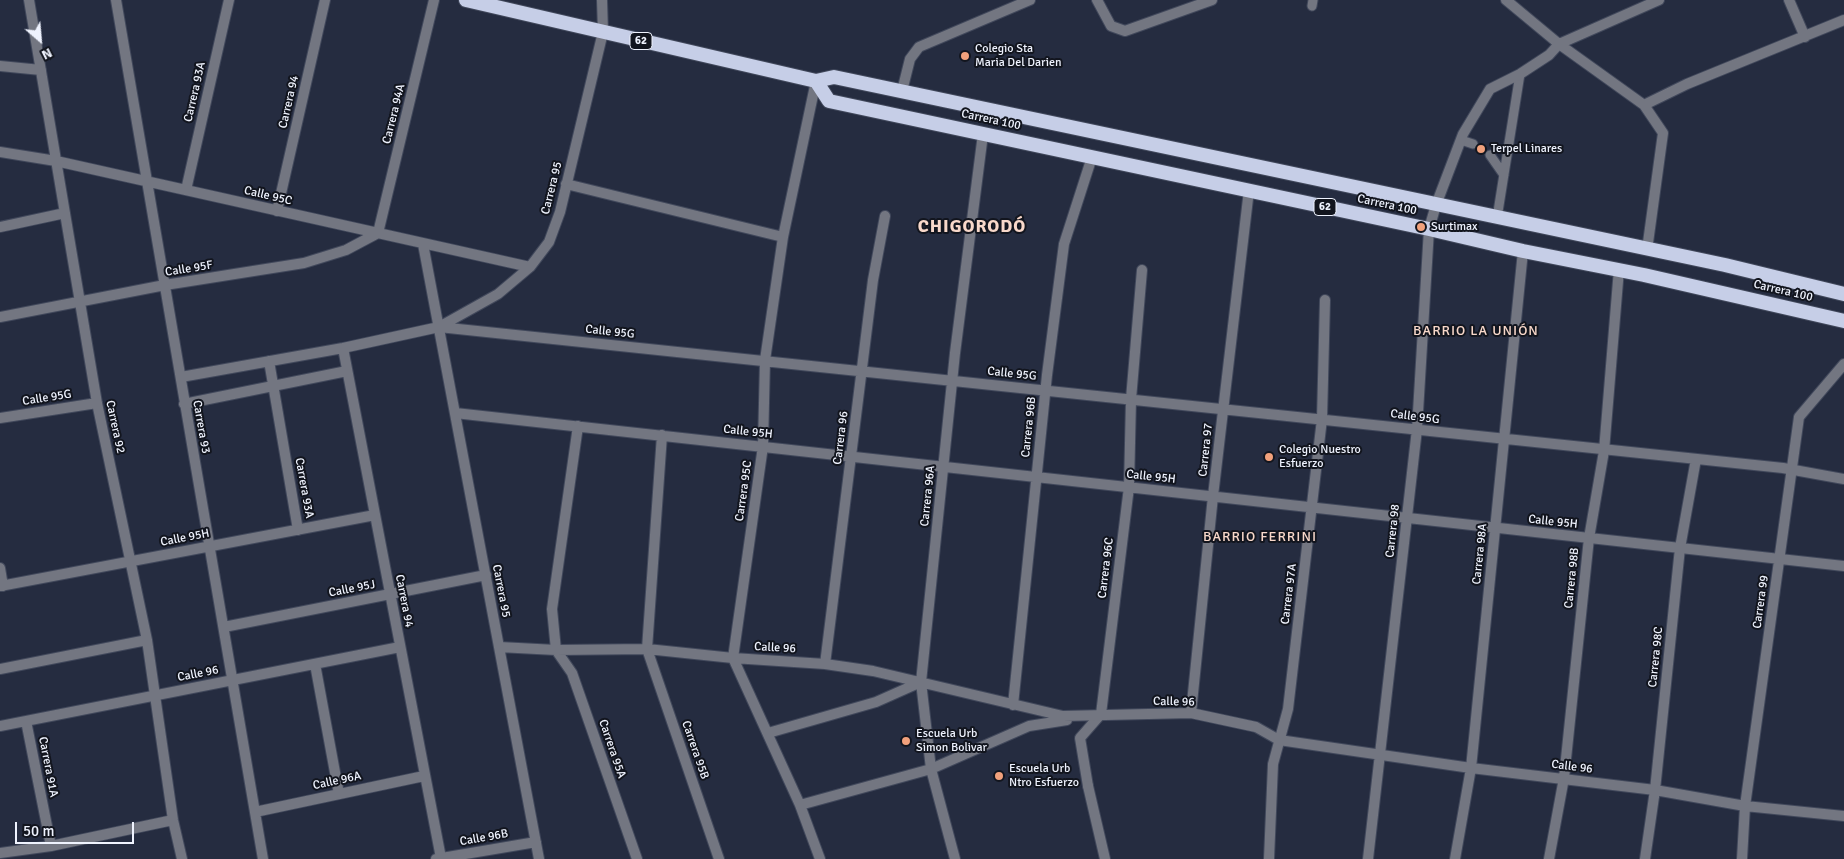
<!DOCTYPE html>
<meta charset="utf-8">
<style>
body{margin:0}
#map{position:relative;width:1844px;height:859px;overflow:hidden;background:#252c40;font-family:Signika,sans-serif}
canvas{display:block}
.north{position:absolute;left:15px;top:15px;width:50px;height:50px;-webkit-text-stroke:4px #12151e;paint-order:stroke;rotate:153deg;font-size:14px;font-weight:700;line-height:20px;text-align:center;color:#eff3fe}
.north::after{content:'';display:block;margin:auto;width:18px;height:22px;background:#eff3fe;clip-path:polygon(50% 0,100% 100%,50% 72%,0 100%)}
.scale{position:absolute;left:15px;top:822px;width:119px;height:22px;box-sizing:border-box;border:2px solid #eff3fe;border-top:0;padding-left:6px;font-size:15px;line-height:18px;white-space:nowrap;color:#eff3fe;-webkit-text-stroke:4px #12151e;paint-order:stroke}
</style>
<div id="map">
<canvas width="1844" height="859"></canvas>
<div class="north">N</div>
<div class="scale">50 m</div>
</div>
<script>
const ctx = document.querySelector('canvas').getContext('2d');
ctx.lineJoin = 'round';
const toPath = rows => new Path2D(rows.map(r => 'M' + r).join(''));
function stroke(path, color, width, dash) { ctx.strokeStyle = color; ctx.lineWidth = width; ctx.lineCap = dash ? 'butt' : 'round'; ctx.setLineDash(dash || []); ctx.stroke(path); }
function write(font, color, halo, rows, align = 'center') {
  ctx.font = font + ' Signika,sans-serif'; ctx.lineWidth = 4; ctx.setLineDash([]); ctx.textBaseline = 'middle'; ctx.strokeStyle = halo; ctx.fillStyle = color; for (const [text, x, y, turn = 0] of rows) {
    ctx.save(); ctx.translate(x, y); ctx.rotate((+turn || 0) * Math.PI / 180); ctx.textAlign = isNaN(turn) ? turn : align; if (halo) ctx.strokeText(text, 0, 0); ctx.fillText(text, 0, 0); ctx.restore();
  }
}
const service = toPath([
 [1312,6,1313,0],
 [1461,140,1473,144],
 [1490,155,1504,175],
 [1497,218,1520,74]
]);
const pedestrian = toPath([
 [1088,786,1080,738,1101,714]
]);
const minor = toPath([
 [29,0,97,403,147,640,173,820,182,859],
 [116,0,263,859],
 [1097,0,1111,26,1125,31,1212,0],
 [1506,0,1559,44,1644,105],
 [1789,0,1805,37],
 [0,66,41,70],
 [816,81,783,237,765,360,763,446,733,658,800,805,820,859],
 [902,91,910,59,919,47,1030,0],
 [0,152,56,161,530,267],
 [566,184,783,237],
 [186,190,229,0],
 [277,211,325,0],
 [0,227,65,213],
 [423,244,539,859],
 [1647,250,1663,133,1644,105,1687,84,1844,20],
 [0,317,165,285,304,263,346,250,378,233,434,0],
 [439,327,498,294,530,267,549,242,560,212,603,32,602,0],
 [343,348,441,858],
 [269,361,298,530],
 [181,377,343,348,439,327,1783,468,1844,479],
 [184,404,347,371],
 [455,413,1844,566],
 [0,418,97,403],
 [578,426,552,609,556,650,572,673,637,859],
 [662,435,647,649,719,859],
 [0,568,3,586],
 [0,586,375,515],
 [224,627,486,575],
 [499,647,556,650,647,649,733,658,825,664,873,671,1063,716,1191,713,1256,727,1279,740,1471,768,1655,790,1745,806,1844,816],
 [315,664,339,794],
 [825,664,873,280,885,216],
 [0,669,147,640],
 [1013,705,1047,375,1064,244,1092,157],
 [1191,713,1213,496,1249,190],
 [1097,715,1101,714,1129,487,1131,399,1142,270],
 [26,721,51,846],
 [0,726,400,647],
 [768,733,876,702,921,682],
 [1088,786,1105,859],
 [800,805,931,769,1029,726,1067,720],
 [255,812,424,776],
 [0,853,51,846,173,820],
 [436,859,536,842],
 [955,859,931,769,921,682,955,353,983,134],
 [1269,859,1273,764,1288,709,1322,419,1325,300],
 [1368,859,1417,429,1429,229,1436,205,1463,134,1490,89,1520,74,1549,55,1559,44,1659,0],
 [1455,859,1471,768,1523,251],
 [1549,859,1564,778,1589,538,1604,451,1619,269],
 [1645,859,1655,790,1680,548,1696,459],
 [1742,859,1745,806,1799,417,1844,364]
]);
const trunk = toPath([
 [466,0,816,81,834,77,1725,265,1844,294],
 [816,81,829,101,1429,229,1523,251,1644,275,1844,321]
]);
stroke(service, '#41485b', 11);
stroke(pedestrian, '#41485b', 12);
stroke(minor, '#41485b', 12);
stroke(trunk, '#41485b', 16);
stroke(service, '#737681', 9);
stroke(pedestrian, '#737681', 10);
stroke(minor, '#737681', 10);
stroke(trunk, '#c6cee7', 14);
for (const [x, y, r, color] of [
 [965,56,5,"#f1a17c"],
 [1481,149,5,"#f1a17c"],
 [1421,227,5,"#f1a17c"],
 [1269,457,5,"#f1a17c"],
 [906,741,5,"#f1a17c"],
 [999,776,5,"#f1a17c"]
]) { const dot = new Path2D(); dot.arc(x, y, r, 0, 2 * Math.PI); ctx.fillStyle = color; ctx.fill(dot); stroke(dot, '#12151e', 2); }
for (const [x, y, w] of [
 [641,41,22],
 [1325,207,22]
]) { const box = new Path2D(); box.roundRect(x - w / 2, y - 8.5, w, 17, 4); ctx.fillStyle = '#12151e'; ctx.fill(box); stroke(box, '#eff3fe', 1); }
write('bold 11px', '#eff3fe', null, [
 ["62",641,41],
 ["62",1325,207]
]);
write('12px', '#eff3fe', '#12151e', [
 ["Colegio Sta",975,49],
 ["Maria Del Darien",975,63],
 ["Terpel Linares",1491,149],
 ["Surtimax",1431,227],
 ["Colegio Nuestro",1279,450],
 ["Esfuerzo",1279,464],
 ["Escuela Urb",916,734],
 ["Simon Bolivar",916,748],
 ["Escuela Urb",1009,769],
 ["Ntro Esfuerzo",1009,783]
], 'left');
write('12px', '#eff3fe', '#12151e', [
 ["Carrera 93A",195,92,-77],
 ["Carrera 94",289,102,-77],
 ["Carrera 94A",394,114,-76],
 ["Carrera 100",991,120,12],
 ["Carrera 95",552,188,-76],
 ["Calle 95C",268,196,13],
 ["Carrera 100",1387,205,12],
 ["Calle 95F",189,269,-9],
 ["Carrera 100",1783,291,13],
 ["Calle 95G",610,332,6],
 ["Calle 95G",1012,374,6],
 ["Calle 95G",47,398,-9],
 ["Calle 95G",1415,417,7],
 ["Carrera 92",115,427,78],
 ["Carrera 93",201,427,80],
 ["Carrera 96B",1029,427,-84],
 ["Calle 95H",748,432,6],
 ["Carrera 96",841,438,-83],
 ["Carrera 97",1206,450,-84],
 ["Calle 95H",1151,477,6],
 ["Carrera 93A",304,488,80],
 ["Carrera 95C",744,491,-82],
 ["Carrera 96A",928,496,-84],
 ["Calle 95H",1553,522,6],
 ["Carrera 98",1393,531,-84],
 ["Calle 95H",185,538,-11],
 ["Carrera 98A",1480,554,-84],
 ["Carrera 96C",1106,568,-83],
 ["Carrera 98B",1572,578,-84],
 ["Calle 95J",352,589,-11],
 ["Carrera 95",501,591,79],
 ["Carrera 97A",1289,594,-83],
 ["Carrera 94",404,601,79],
 ["Carrera 99",1761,602,-82],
 ["Calle 96",775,648,3],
 ["Carrera 98C",1656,657,-84],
 ["Calle 96",198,674,-11],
 ["Calle 96",1174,702,1],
 ["Carrera 95A",612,749,71],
 ["Carrera 95B",695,750,71],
 ["Carrera 91A",48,767,79],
 ["Calle 96",1572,767,7],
 ["Calle 96A",337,781,-12],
 ["Calle 96B",484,838,-10]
]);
ctx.letterSpacing = '1px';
write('14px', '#f8d8ca', '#12151e', [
 ["BARRIO LA UNIÓN",1476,331],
 ["BARRIO FERRINI",1260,537]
]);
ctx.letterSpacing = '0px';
ctx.letterSpacing = '1px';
write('bold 18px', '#f8d8ca', '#12151e', [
 ["CHIGORODÓ",972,227]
]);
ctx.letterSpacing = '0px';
</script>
